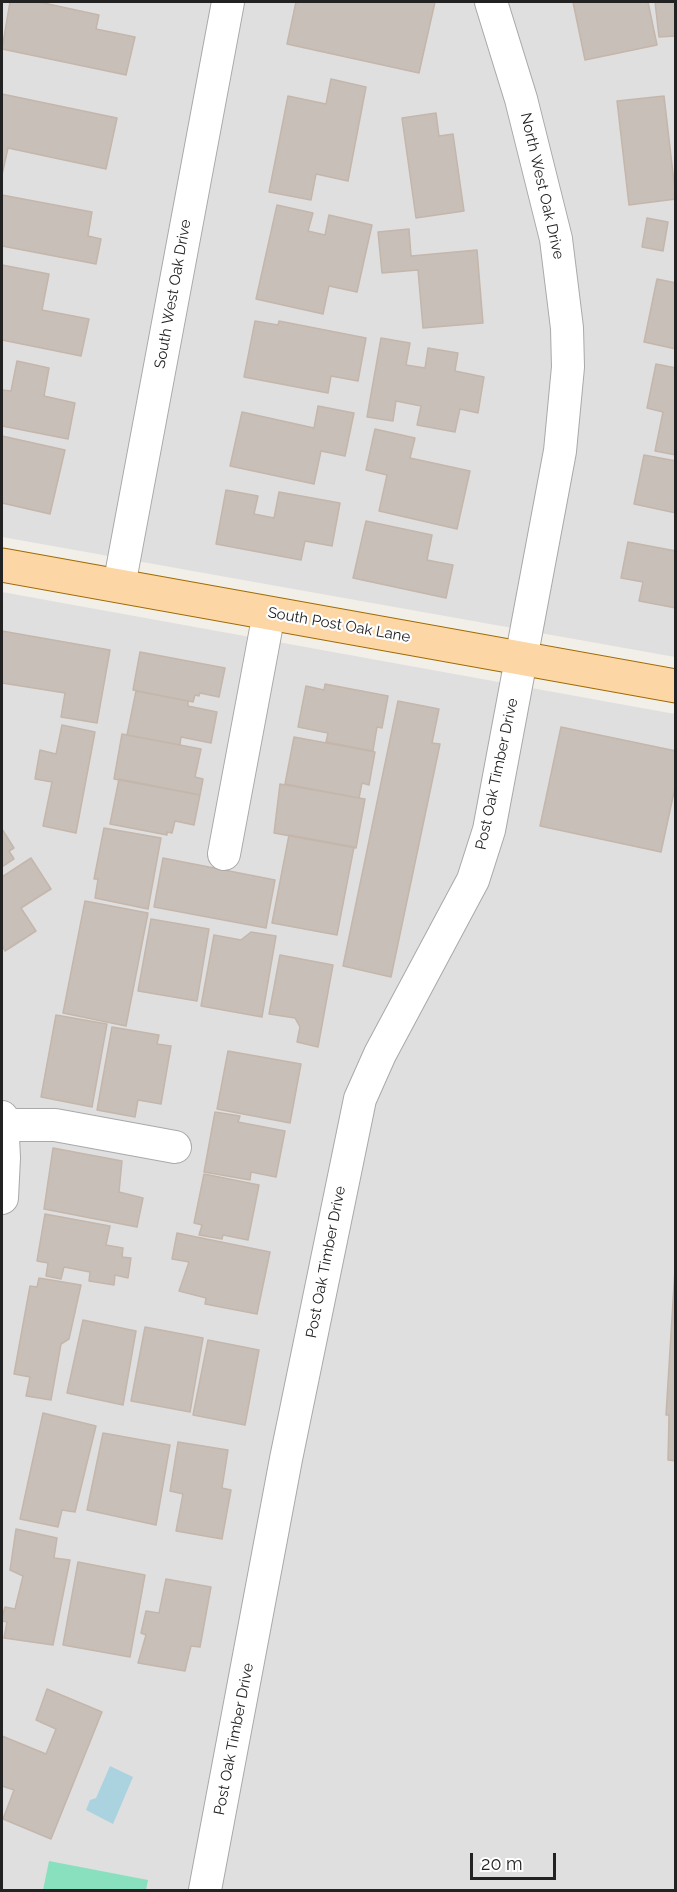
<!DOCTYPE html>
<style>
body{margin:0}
#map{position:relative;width:677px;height:1892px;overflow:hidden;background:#f2efe9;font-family:Raleway,sans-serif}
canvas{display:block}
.frame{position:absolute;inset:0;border:3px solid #222;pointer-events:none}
.scale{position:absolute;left:470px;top:1853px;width:86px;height:27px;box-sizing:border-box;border:3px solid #222;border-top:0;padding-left:8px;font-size:18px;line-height:21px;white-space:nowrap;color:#222;-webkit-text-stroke:4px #fff;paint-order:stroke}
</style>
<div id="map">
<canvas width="677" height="1892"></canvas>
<div class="frame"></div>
<div class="scale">20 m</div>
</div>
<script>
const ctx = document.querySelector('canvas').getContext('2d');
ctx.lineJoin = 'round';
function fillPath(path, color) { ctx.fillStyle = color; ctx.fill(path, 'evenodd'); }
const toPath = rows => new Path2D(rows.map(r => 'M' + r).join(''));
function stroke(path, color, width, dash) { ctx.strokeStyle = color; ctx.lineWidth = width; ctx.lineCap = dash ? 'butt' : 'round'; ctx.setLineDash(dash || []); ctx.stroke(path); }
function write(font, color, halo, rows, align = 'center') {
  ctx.font = font + ' Raleway,sans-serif'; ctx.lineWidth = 4.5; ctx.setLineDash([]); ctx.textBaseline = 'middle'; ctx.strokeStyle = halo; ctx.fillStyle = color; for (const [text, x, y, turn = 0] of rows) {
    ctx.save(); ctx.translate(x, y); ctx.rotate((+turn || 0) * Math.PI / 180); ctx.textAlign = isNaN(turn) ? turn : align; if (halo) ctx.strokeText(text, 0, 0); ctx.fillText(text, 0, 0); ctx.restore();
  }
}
fillPath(toPath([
 [2,2,675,2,675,657,2,537],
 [2,592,675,714,675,1890,2,1890]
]), '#e0dfdf');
fillPath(toPath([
 [49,1861,148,1880,146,1890,43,1890]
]), '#88e0be');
fillPath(toPath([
 [110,1766,133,1777,113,1824,86,1810,90,1800,96,1798]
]), '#aad3df');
const building = toPath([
 [10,2,39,2,99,15,96,29,135,37,126,75,2,49,10,2],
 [296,2,435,2,419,73,287,44,296,2],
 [573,2,648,2,657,45,585,60,573,2],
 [655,2,676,2,676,36,659,37,655,2],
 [331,79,366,87,348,181,316,174,311,200,269,192,288,96,326,104,331,79],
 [2,94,117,118,106,169,8,148,2,175,2,94],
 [664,96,676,199,629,205,617,101,664,96],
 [436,113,439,136,453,134,464,211,416,218,402,118,436,113],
 [2,195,92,212,88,236,101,239,96,264,2,246,2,195],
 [277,205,313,213,308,231,325,235,329,215,372,225,357,292,329,286,323,314,256,299,277,205],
 [647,218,668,222,663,251,642,247,647,218],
 [409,229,411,256,477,250,483,323,423,328,418,270,382,273,378,232,409,229],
 [2,265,49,274,42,310,89,319,81,356,2,340,2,265],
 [657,279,676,283,676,349,644,342,657,279],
 [255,321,278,325,279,321,366,338,358,381,331,376,328,393,244,377,255,321],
 [381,338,410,343,406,365,425,368,428,348,458,353,455,371,484,377,478,413,460,409,455,432,417,425,421,406,396,401,393,421,367,417,381,338],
 [17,361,49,368,44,396,75,403,68,439,2,426,2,390,11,391,17,361],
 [656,364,676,368,676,455,655,451,663,412,647,408,656,364],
 [318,406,354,413,345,456,321,451,314,484,230,466,242,412,314,428,318,406],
 [375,429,415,438,410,458,470,471,457,529,379,511,387,475,366,470,375,429],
 [2,436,65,450,50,514,2,503,2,436],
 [644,455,676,461,676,513,634,504,644,455],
 [226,490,258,496,254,514,274,518,279,492,340,503,332,546,305,541,301,560,216,544,226,490],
 [366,521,432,535,427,560,453,565,446,598,353,578,366,521],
 [628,542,676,551,676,608,639,601,643,582,621,578,628,542],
 [2,631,110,650,97,723,61,717,65,693,2,683,2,631],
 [140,652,225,668,219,697,200,693,199,696,195,695,193,702,133,690,140,652],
 [325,684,388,696,382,728,377,727,373,751,326,742,328,733,298,727,306,686,324,690,325,684],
 [136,691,188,701,188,706,217,712,211,743,181,737,180,745,127,735,136,691],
 [398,701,439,709,432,743,440,744,391,977,343,966,398,701],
 [62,725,95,732,76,833,43,826,52,782,35,779,40,750,56,754,62,725],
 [561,727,676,751,676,783,661,852,540,826,561,727],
 [122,734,201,749,195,777,203,779,200,795,114,779,122,734],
 [294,737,375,752,369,785,362,783,359,798,285,784,294,737],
 [119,779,200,795,194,825,175,821,172,833,167,832,167,835,110,824,119,779],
 [280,784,365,799,356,848,274,833,280,784],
 [104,828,161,838,148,909,95,898,98,879,94,879,104,828],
 [2,829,14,848,9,851,14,859,2,867,2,829],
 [289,835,354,847,337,935,272,923,289,835],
 [31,858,51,889,21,908,36,931,5,951,2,945,2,877,31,858],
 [163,858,275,880,266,928,154,907,163,858],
 [85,901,148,913,126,1026,63,1013,85,901],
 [151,919,209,929,197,1001,138,991,151,919],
 [251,932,276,936,262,1017,201,1006,214,935,241,940,251,932],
 [280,955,333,965,318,1047,297,1042,300,1027,295,1018,269,1014,280,955],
 [56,1015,107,1024,92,1107,41,1097,56,1015],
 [112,1027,159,1035,157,1044,171,1046,161,1104,138,1100,135,1117,97,1110,112,1027],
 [228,1051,301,1064,290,1123,217,1109,228,1051],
 [215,1112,240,1116,238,1122,285,1131,276,1177,251,1172,250,1180,204,1172,215,1112],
 [53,1148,122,1161,119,1192,143,1198,137,1227,44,1209,53,1148],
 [204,1174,259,1185,248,1240,223,1235,222,1239,199,1235,202,1225,194,1223,204,1174],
 [45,1214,110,1226,106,1245,123,1248,122,1257,131,1258,128,1278,115,1275,114,1285,89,1281,90,1272,64,1267,61,1279,46,1276,48,1263,37,1261,45,1214],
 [177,1233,270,1252,257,1314,205,1304,206,1298,179,1291,189,1262,172,1259,177,1233],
 [675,1269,676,1269,676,1461,668,1460,669,1415,666,1415,675,1269],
 [39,1278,81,1285,69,1339,61,1344,51,1400,26,1396,30,1377,14,1374,30,1286,37,1287,39,1278],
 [83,1320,136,1331,123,1405,67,1393,83,1320],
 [145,1327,203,1338,190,1412,131,1401,145,1327],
 [208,1340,259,1350,245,1425,193,1415,208,1340],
 [43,1413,96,1426,75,1512,62,1510,58,1527,20,1519,43,1413],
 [103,1433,170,1445,156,1525,87,1510,103,1433],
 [178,1442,228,1450,222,1488,231,1490,222,1539,176,1531,183,1494,170,1491,178,1442],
 [16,1529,57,1538,54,1558,70,1560,53,1645,4,1638,7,1622,2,1621,2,1617,5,1607,15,1609,23,1576,10,1570,16,1529],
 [78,1562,145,1575,130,1657,63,1645,78,1562],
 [166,1579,211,1587,200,1647,191,1646,185,1671,138,1663,146,1635,141,1633,146,1611,159,1613,166,1579],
 [47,1689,102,1712,51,1839,3,1819,14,1790,2,1786,2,1736,46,1754,56,1729,36,1720,47,1689]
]);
fillPath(building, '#c7bfb8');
stroke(building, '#c4b6ab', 1.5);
const minor = toPath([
 [119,586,228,2],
 [224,854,269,613],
 [2,1117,4,1158,2,1198],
 [3,1125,55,1125,175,1147],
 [205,1890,286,1459,360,1099,380,1054,473,880,489,830,560,451,568,367,567,328,556,239,521,99,491,2]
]);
const major = toPath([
 [2,565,676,686]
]);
stroke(minor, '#a9a9a9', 34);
stroke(major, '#a06b00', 35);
stroke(minor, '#fff', 32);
stroke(major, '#fcd6a4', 33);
write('15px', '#222', '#fff', [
 ["North West Oak Drive",542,186,77],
 ["South West Oak Drive",173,294,-80],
 ["South Post Oak Lane",339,625,10],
 ["Post Oak Timber Drive",497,774,-78],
 ["Post Oak Timber Drive",326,1262,-79],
 ["Post Oak Timber Drive",234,1739,-79]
]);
</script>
